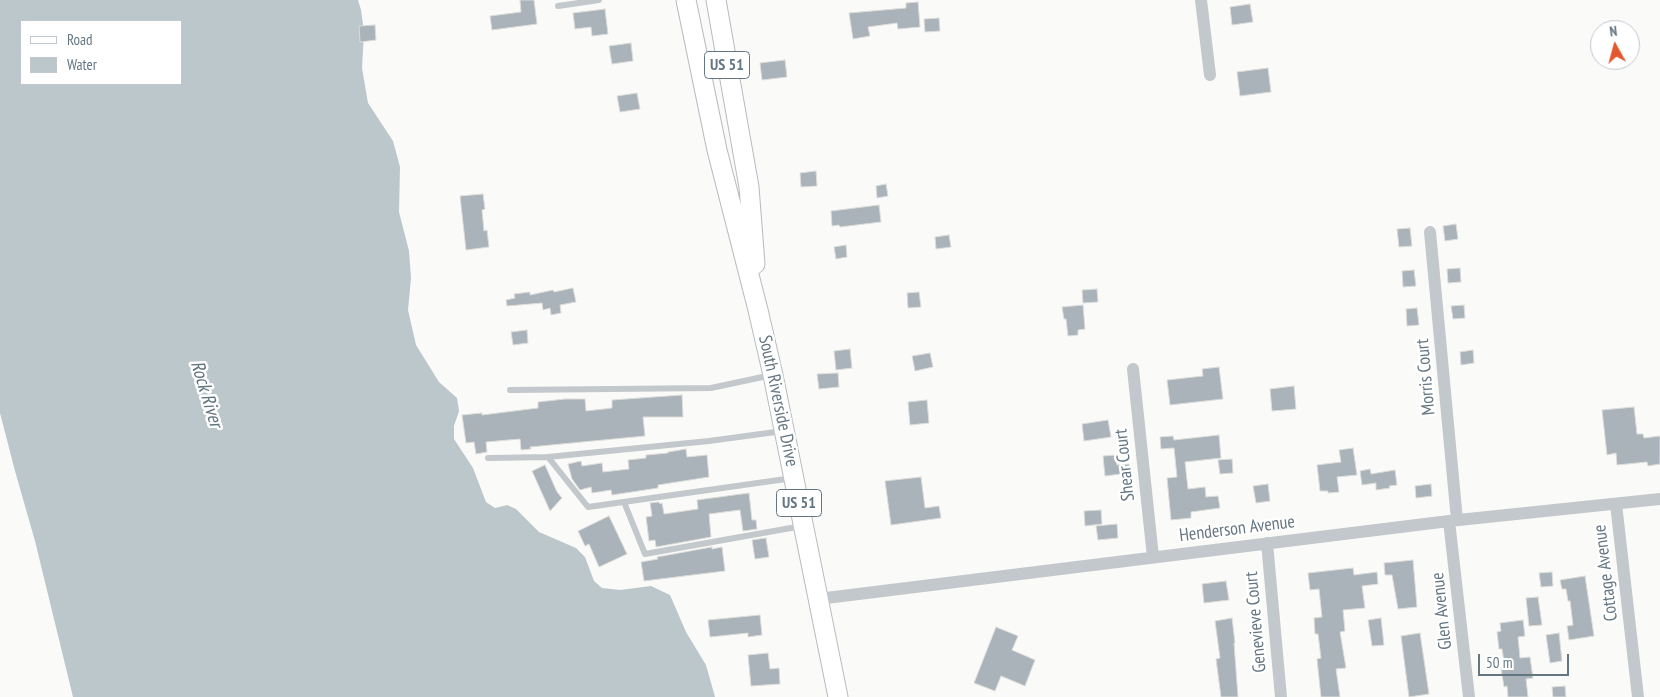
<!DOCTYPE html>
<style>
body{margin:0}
#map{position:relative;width:1660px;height:697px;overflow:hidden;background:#fafaf8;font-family:"PT Sans Narrow",sans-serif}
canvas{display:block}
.legend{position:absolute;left:20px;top:20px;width:162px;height:65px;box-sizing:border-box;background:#fff;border:1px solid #c1c8cd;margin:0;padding:6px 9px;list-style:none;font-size:15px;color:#657683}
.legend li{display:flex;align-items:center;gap:10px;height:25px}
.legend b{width:25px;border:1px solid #c1c8cd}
.north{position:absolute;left:1590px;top:20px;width:50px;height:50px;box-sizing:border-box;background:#fff;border:1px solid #c1c8cd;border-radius:50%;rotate:353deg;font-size:14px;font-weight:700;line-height:20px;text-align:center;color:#657683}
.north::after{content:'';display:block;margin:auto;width:18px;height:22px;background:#e4572e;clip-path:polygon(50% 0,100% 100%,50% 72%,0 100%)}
.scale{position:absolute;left:1478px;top:654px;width:91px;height:22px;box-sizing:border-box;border:2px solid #657683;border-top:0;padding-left:6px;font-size:15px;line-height:18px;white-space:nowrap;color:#657683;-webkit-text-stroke:4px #fff;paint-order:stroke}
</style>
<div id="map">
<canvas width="1660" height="697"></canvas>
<ul class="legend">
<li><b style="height:6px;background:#fff"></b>Road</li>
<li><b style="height:14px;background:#bbc7cb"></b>Water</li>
</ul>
<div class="north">N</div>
<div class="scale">50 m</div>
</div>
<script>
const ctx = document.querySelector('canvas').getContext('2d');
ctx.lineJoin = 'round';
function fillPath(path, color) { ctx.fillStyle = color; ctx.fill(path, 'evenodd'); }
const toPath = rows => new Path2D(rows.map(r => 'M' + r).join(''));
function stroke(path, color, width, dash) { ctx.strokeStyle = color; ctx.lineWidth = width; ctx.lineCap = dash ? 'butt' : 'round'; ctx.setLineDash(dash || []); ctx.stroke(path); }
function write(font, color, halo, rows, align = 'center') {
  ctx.font = font + ' "PT Sans Narrow",sans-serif'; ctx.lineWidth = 5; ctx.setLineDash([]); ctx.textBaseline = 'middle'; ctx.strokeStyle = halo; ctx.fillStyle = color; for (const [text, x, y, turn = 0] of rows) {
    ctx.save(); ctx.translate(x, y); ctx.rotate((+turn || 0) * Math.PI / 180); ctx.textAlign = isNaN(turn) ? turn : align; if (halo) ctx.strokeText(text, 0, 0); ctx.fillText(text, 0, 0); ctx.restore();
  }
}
fillPath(toPath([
 [0,0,358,0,361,10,364,32,362,68,368,103,393,141,400,167,399,212,409,251,411,278,408,310,416,345,439,382,457,398,459,411,454,426,454,439,473,468,486,502,495,508,507,505,516,509,539,532,576,548,585,557,594,581,602,588,620,590,651,586,670,595,686,632,706,665,715,697,73,697,35,541,15,471,0,413],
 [21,21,181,21,181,84,21,84]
]), '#bbc7cb');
const building = toPath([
 [520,0,534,0,537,24,492,30,490,16,521,12,520,0],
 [918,2,920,27,898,29,897,23,868,27,870,36,853,39,849,13,906,8,906,3,918,2],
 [1250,4,1253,22,1232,25,1230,7,1250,4],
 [605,9,608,34,592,36,591,27,575,29,573,13,605,9],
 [939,18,940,31,925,32,924,19,939,18],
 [375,25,376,40,360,42,359,26,375,25],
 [631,43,633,61,612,64,609,46,631,43],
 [785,60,787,77,762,80,760,63,785,60],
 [1268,68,1271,92,1240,96,1237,72,1268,68],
 [637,93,640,109,620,112,617,96,637,93],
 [816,171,817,186,801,187,800,173,816,171],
 [886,184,888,196,877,198,876,186,886,184],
 [483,194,485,209,482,210,484,231,487,230,489,247,466,250,460,196,483,194],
 [879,205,881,222,840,227,839,225,832,226,831,211,879,205],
 [1456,224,1458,239,1445,241,1443,226,1456,224],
 [1410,228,1412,246,1399,247,1397,229,1410,228],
 [949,235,951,247,936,249,935,237,949,235],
 [846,245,847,257,836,259,834,247,846,245],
 [1460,268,1461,282,1448,283,1447,269,1460,268],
 [1414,270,1416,286,1403,287,1402,271,1414,270],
 [573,288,576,302,560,305,561,313,551,315,550,308,543,310,542,303,507,306,506,300,515,298,514,294,530,292,530,295,553,290,554,292,573,288],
 [1097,289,1098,302,1083,303,1082,290,1097,289],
 [919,292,921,307,908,308,907,293,919,292],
 [1083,305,1085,329,1078,330,1078,335,1068,336,1066,319,1064,319,1062,307,1083,305],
 [1464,305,1465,318,1453,319,1451,306,1464,305],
 [1417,308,1419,325,1407,326,1406,309,1417,308],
 [527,330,528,343,513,345,511,332,527,330],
 [850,349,852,368,836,370,834,351,850,349],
 [1473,350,1474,363,1461,365,1460,352,1473,350],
 [930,353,933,367,915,371,912,356,930,353],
 [1219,367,1223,399,1170,405,1167,380,1203,376,1202,369,1219,367],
 [838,373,839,387,819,389,817,374,838,373],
 [1294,386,1296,409,1272,411,1270,389,1294,386],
 [682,395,683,417,643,417,645,436,530,447,531,449,521,450,520,439,486,442,487,452,476,454,474,442,466,443,462,415,482,413,482,415,538,408,538,402,565,399,585,399,586,411,612,408,612,400,682,395],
 [927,400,929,423,910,425,908,402,927,400],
 [1634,407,1637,434,1643,434,1644,438,1660,436,1660,464,1648,466,1647,462,1617,465,1616,453,1607,455,1602,410,1634,407],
 [1108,420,1111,437,1084,441,1082,424,1108,420],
 [1219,435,1221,458,1185,462,1188,489,1205,487,1206,497,1218,496,1220,508,1191,512,1191,518,1171,520,1167,478,1177,477,1174,448,1161,449,1160,437,1173,436,1174,440,1219,435],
 [1353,448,1357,475,1337,477,1339,492,1328,493,1328,491,1320,491,1317,465,1341,462,1339,450,1353,448],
 [686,449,687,457,707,455,709,477,658,485,658,488,612,495,611,490,592,493,591,487,580,490,572,479,568,464,581,461,582,466,602,463,603,472,629,469,628,460,646,458,646,455,668,453,668,452,686,449],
 [1116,455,1117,465,1129,464,1130,473,1105,476,1103,456,1116,455],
 [1232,459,1233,473,1220,474,1218,460,1232,459],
 [545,465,557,492,562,498,550,511,532,471,545,465],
 [1370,469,1371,474,1395,470,1397,485,1389,486,1390,488,1376,490,1376,483,1362,485,1360,471,1370,469],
 [921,477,925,508,939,506,941,518,891,525,885,481,921,477],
 [1268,484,1270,501,1256,503,1253,486,1268,484],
 [1431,484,1432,496,1416,498,1415,486,1431,484],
 [749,493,752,520,756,520,757,529,743,531,740,510,709,514,711,537,656,547,655,540,649,541,646,517,652,516,650,503,659,502,660,504,662,503,664,514,698,509,697,500,749,493],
 [1101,510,1102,524,1085,526,1084,511,1101,510],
 [609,516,627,554,599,567,589,544,585,546,578,531,609,516],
 [1117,524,1118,538,1098,540,1096,526,1117,524],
 [766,538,769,557,755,559,752,540,766,538],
 [712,547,712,549,722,547,725,571,644,581,641,562,658,559,657,557,712,547],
 [1413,560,1417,607,1398,609,1392,575,1385,575,1384,563,1413,560],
 [1353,568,1354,575,1377,572,1378,584,1362,586,1365,608,1343,610,1345,631,1340,632,1346,668,1336,669,1340,697,1321,697,1317,659,1321,658,1318,634,1315,634,1314,618,1322,617,1319,589,1310,590,1308,573,1353,568],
 [1552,572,1553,586,1541,587,1539,573,1552,572],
 [1585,576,1594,636,1569,640,1567,626,1573,625,1570,601,1568,601,1566,589,1562,589,1560,580,1585,576],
 [1226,581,1229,600,1204,603,1202,584,1226,581],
 [1538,597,1542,625,1529,626,1526,598,1538,597],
 [760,615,762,635,748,637,748,633,710,637,708,620,760,615],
 [1232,618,1235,643,1234,643,1238,697,1221,697,1216,659,1220,658,1215,621,1232,618],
 [1381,618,1384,645,1372,646,1368,620,1381,618],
 [1523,620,1525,636,1518,637,1520,658,1530,657,1533,678,1526,679,1528,697,1508,697,1507,686,1504,687,1501,668,1505,668,1502,649,1499,649,1497,632,1501,631,1500,623,1523,620],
 [996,627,1018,636,1012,650,1035,660,1025,686,1001,676,995,691,974,683,996,627],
 [1420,633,1429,694,1409,697,1401,636,1420,633],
 [1559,633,1562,661,1550,663,1546,635,1559,633],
 [768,653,770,669,779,668,780,684,751,686,748,655,768,653],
 [1565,686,1566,697,1553,697,1552,687,1565,686]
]);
fillPath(building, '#aab3b9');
stroke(building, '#dcdcda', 1);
const primary = toPath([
 [686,0,717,150,758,310,773,375,838,697],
 [716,0,749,187,755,264]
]);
stroke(primary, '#b5babe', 21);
stroke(toPath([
 [558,6,599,0],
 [510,390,711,388,772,375],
 [548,457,588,507,793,478],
 [488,458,548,457,709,441,783,431],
 [624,502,645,554,802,526]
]), '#c3c8cc', 6);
stroke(toPath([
 [1201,0,1210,75],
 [1430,232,1457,520],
 [1133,369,1153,557],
 [1616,504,1638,697],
 [1449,521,1469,697],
 [1267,543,1281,697],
 [818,599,1449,521,1660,499]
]), '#c3c8cc', 12);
stroke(primary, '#fff', 19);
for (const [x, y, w] of [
 [727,65,45],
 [799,503,45]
]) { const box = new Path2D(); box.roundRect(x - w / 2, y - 13.5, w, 27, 4); ctx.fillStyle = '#fff'; ctx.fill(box); stroke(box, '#657683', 1); }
write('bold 16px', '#657683', null, [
 ["US 51",727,65],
 ["US 51",799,503]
]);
write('18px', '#657683', '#fff', [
 ["Morris Court",1426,377,-95],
 ["South Riverside Drive",778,401,78],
 ["Shear Court",1125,465,-96],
 ["Henderson Avenue",1237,529,-7],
 ["Cottage Avenue",1606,573,-97],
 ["Glen Avenue",1442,611,-96],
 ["Genevieve Court",1256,622,-95]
]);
write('italic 19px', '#60757c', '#fff', [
 ["Rock River",206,394,73]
]);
</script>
